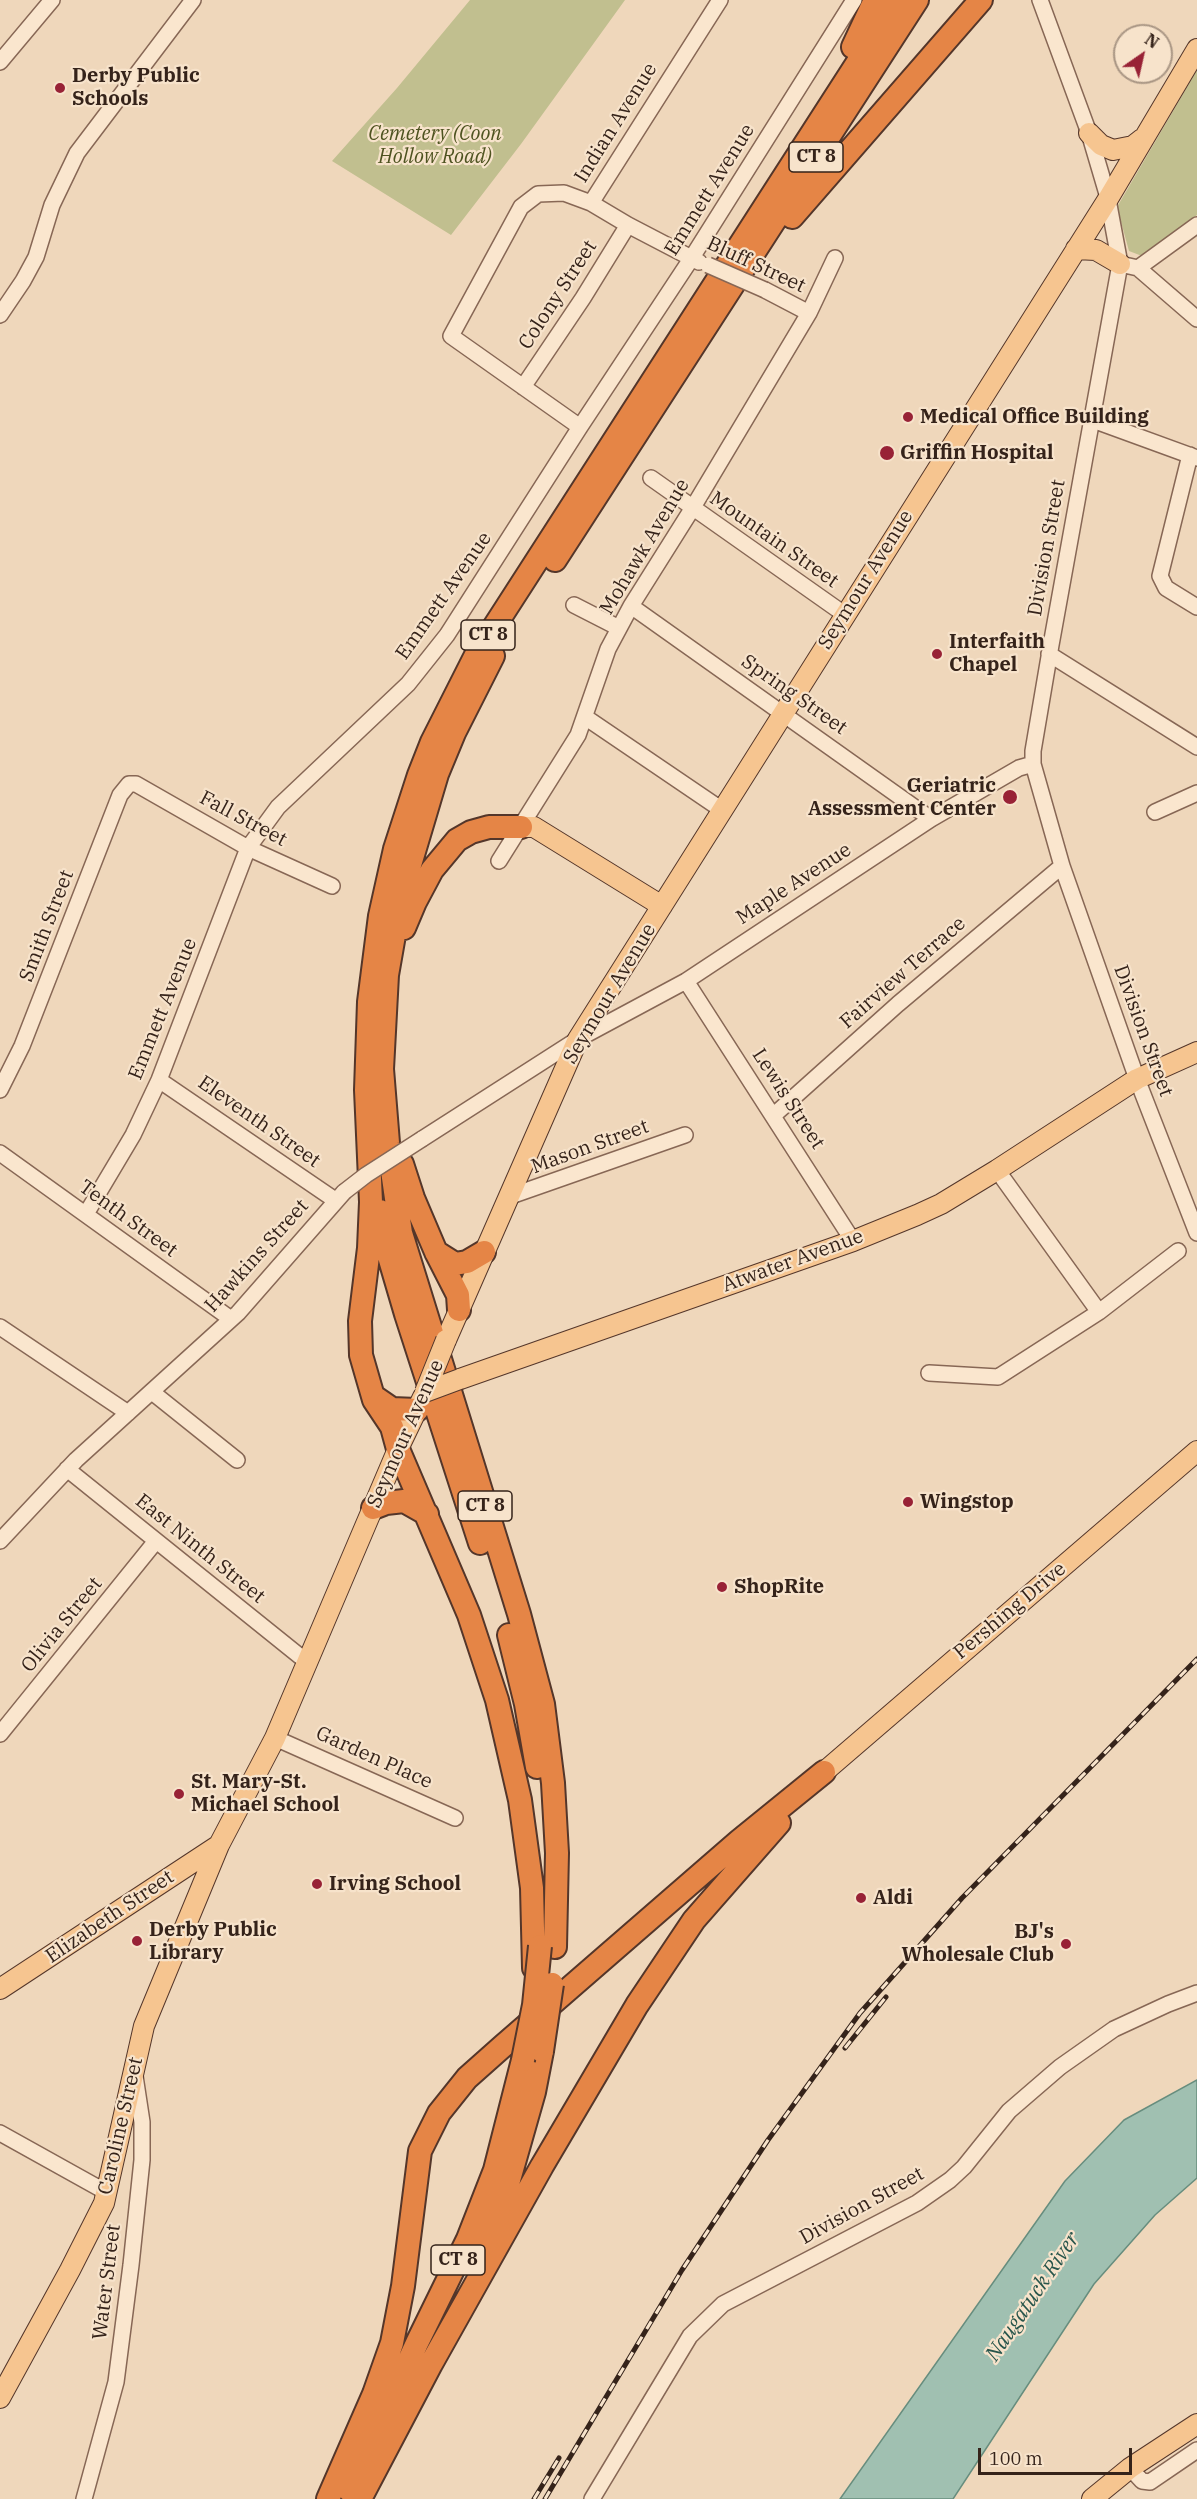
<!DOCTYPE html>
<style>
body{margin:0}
#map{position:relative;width:1197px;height:2499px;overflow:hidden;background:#efd7bb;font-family:"IBM Plex Serif",serif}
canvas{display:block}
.north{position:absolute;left:1113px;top:24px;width:60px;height:60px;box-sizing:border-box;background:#f7e3cb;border:2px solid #a99684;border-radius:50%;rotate:34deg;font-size:16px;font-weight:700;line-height:24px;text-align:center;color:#35231a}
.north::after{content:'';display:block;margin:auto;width:21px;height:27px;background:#982236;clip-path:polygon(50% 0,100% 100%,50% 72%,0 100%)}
.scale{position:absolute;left:978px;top:2448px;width:154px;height:27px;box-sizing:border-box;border:3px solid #35231a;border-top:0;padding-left:8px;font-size:18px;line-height:21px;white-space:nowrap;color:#35231a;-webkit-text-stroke:4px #f7e3cb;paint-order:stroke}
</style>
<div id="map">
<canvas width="1197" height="2499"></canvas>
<div class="north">N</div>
<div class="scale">100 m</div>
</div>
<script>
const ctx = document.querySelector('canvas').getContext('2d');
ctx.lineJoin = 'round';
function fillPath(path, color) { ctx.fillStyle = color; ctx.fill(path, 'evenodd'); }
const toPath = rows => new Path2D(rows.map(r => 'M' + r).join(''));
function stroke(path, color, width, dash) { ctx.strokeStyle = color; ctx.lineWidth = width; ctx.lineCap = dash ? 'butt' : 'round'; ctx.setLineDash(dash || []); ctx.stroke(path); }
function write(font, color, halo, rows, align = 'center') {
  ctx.font = font + ' "IBM Plex Serif",serif'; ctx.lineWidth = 4.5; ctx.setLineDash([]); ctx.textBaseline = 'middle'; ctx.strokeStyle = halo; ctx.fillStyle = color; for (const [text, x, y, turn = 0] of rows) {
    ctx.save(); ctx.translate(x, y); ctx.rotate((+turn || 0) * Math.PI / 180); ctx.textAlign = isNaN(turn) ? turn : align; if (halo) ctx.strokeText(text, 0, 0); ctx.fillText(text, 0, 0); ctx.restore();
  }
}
fillPath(toPath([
 [470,0,625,0,521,144,451,235,332,161,397,88],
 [1197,70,1197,215,1142,256,1129,251,1117,207]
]), '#c1bf8f');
const water = toPath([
 [1197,2080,1197,2178,1155,2215,1094,2284,953,2499,840,2499,1065,2181,1124,2120,1197,2080]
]);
fillPath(water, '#a0c0b1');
stroke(water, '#678d7e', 1.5);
const minor = toPath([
 [1040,0,1089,133,1107,194,1120,264,1051,645,1033,751,1033,764,1062,866,1137,1079,1197,1233],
 [0,62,52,0],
 [591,203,628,225,699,262],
 [1120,264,1138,268,1197,225],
 [1138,268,1197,319],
 [765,290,809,313],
 [0,315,23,281,36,257,52,205,77,153,193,0],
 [523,387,583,298,628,225],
 [1090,419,1197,458],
 [580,427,451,336,521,207,538,194,564,193,591,203,720,0],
 [1190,455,1160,576,1166,588,1197,607],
 [651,478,844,614],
 [574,605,619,628],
 [631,606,931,819],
 [1049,654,1197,747],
 [585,717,722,810],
 [1155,812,1197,793],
 [499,861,578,735,608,649,631,606,692,509,809,313,835,258],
 [686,981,853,1241],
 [159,1080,335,1200],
 [0,1090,22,1046,120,795,129,784,136,784,248,848,332,886],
 [774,1115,898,1004,1062,866],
 [422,1139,578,1039,686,981,931,819,1019,768,1033,764],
 [0,1153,231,1319],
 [997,1170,1099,1312],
 [508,1197,685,1135],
 [86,1214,133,1135,159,1080,248,848,278,807,408,684,447,635,580,427,691,259,854,0],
 [0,1327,128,1413],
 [929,1373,998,1377,1099,1312,1178,1251],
 [152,1392,237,1460],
 [67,1469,307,1662],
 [0,1541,76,1460,238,1313,344,1192],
 [0,1734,156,1541],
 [275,1738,455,1818],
 [0,2133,106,2192],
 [1130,2468,1142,2481,1150,2482,1197,2450],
 [84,2499,116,2382,131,2265,142,2160,142,2122,135,2076],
 [592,2499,690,2336,723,2304,917,2203,950,2180,964,2167,1009,2111,1060,2067,1114,2029,1168,2004,1197,1993]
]);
const major = toPath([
 [1089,133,1101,145,1113,150,1133,146,1142,139],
 [1076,249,1096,250,1120,264],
 [521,827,534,827,662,906],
 [446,1340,578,1039,1108,199,1197,49],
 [460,1379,853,1241,917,1215,941,1204,997,1170,1137,1079,1197,1052],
 [824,1772,1197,1451],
 [0,1989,219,1845],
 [0,2398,70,2270,104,2203,144,2026,219,1845,275,1738,398,1449,423,1397],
 [1092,2499,1130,2468,1197,2424]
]);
const highway = toPath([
 [853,47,875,0],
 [792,217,981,0],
 [555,560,917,0],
 [493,656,454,733,437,774,401,895,387,975,382,1069,388,1143,401,1233,519,1614,543,1704,553,1783,557,1853,555,1947],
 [404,928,415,902,432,870,457,840,471,832,489,827,521,827],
 [402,1164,413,1198,436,1252,458,1295,459,1310],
 [380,1211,386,1246,406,1314,480,1543],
 [436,1252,455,1264,467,1262,484,1252],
 [376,1398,392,1409,417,1410],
 [373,1508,386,1503,404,1501,427,1514],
 [509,1635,526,1704,537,1767],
 [534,1968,532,1888,520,1800,497,1700,469,1615,398,1449,392,1427,374,1400,361,1355,360,1321,369,1248,371,1202,366,1090,369,1002,380,916,395,849,419,775,432,742,476,655,898,0],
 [481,2250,509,2180,534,2092,542,2051],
 [349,2490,417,2343,468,2239,495,2170,523,2060],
 [328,2499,374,2394,392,2343,403,2286,420,2151,439,2113,467,2078,503,2046,739,1841,824,1772],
 [360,2499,431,2364,542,2166,637,2005,694,1920,779,1823]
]);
stroke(minor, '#876755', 18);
stroke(major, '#54362a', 22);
stroke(highway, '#54362a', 26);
stroke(minor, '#fae6ce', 15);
stroke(major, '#f6c590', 20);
stroke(highway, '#e58546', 22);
const rail = toPath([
 [845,2048,886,1997],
 [534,2499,559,2458],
 [545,2499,682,2270,768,2140,860,2013,962,1898,1197,1659]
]);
stroke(rail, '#35231a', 5);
stroke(rail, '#f7e3cb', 3, [9]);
const minorBridge = toPath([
 [708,265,765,290],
 [344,1192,366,1175,422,1139]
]);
const majorBridge = toPath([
 [425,1392,446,1340],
 [425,1392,460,1379]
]);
const highwayBridge = toPath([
 [542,2051,552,1984],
 [523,2060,534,2005,540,1946]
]);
stroke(minorBridge, '#876755', 18, []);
stroke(majorBridge, '#54362a', 22, []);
stroke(highwayBridge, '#54362a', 26, []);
stroke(minorBridge, '#fae6ce', 15);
stroke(majorBridge, '#f6c590', 20);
stroke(highwayBridge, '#e58546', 22);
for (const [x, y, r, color] of [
 [60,88,6,"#982236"],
 [908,417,6,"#982236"],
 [887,453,8,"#982236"],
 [937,654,6,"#982236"],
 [1010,797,8,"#982236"],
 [908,1502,6,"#982236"],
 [722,1587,6,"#982236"],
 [179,1794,6,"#982236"],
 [317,1884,6,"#982236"],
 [861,1898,6,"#982236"],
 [137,1941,6,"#982236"],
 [1066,1944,6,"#982236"]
]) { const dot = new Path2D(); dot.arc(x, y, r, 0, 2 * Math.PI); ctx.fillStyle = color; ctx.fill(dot); stroke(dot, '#f7e3cb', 2); }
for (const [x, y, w] of [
 [816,157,54],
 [488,635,54],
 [485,1506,54],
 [458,2260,54]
]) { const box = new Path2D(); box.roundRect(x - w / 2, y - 15, w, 30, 4.5); ctx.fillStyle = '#f7e3cb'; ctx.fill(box); stroke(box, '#35231a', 1.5); }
write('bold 18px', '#35231a', null, [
 ["CT 8",816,157],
 ["CT 8",488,635],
 ["CT 8",485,1506],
 ["CT 8",458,2260]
]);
write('bold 20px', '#35231a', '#f7e3cb', [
 ["Derby Public",72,76],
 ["Schools",72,99],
 ["Medical Office Building",920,417],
 ["Griffin Hospital",900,453],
 ["Interfaith",949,642],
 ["Chapel",949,665],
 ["Geriatric",996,786,"right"],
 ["Assessment Center",996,809,"right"],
 ["Wingstop",920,1502],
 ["ShopRite",734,1587],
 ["St. Mary-St.",191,1782],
 ["Michael School",191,1805],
 ["Irving School",329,1884],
 ["Aldi",873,1898],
 ["Derby Public",149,1930],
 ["Library",149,1953],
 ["BJ's",1054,1932,"right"],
 ["Wholesale Club",1054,1955,"right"]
], 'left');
write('20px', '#35231a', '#f7e3cb', [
 ["Indian Avenue",616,123,-58],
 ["Emmett Avenue",710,190,-58],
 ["Bluff Street",756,265,25],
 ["Colony Street",558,295,-57],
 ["Mountain Street",774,540,35],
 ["Mohawk Avenue",645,547,-59],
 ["Division Street",1047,548,-80],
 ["Seymour Avenue",866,580,-58],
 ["Emmett Avenue",444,596,-55],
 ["Spring Street",794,695,35],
 ["Fall Street",243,819,28],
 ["Maple Avenue",794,884,-33],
 ["Smith Street",47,926,-69],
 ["Fairview Terrace",903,973,-41],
 ["Seymour Avenue",610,994,-59],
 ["Emmett Avenue",163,1009,-68],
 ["Division Street",1143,1031,70],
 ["Lewis Street",788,1099,57],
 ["Eleventh Street",259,1122,35],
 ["Mason Street",590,1147,-20],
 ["Tenth Street",128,1219,36],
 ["Hawkins Street",257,1256,-48],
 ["Atwater Avenue",793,1261,-20],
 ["Seymour Avenue",406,1434,-66],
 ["East Ninth Street",200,1549,39],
 ["Pershing Drive",1010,1611,-40],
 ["Olivia Street",62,1625,-51],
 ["Garden Place",374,1758,24],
 ["Elizabeth Street",110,1917,-34],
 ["Caroline Street",121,2126,-77],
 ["Division Street",862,2206,-29],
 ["Water Street",107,2282,-83]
]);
write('italic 20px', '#4e5320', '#f7e3cb', [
 ["Cemetery (Coon",435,134],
 ["Hollow Road)",435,157]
]);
write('italic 21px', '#29564c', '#f7e3cb', [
 ["Naugatuck River",1033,2297,-56]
]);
</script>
